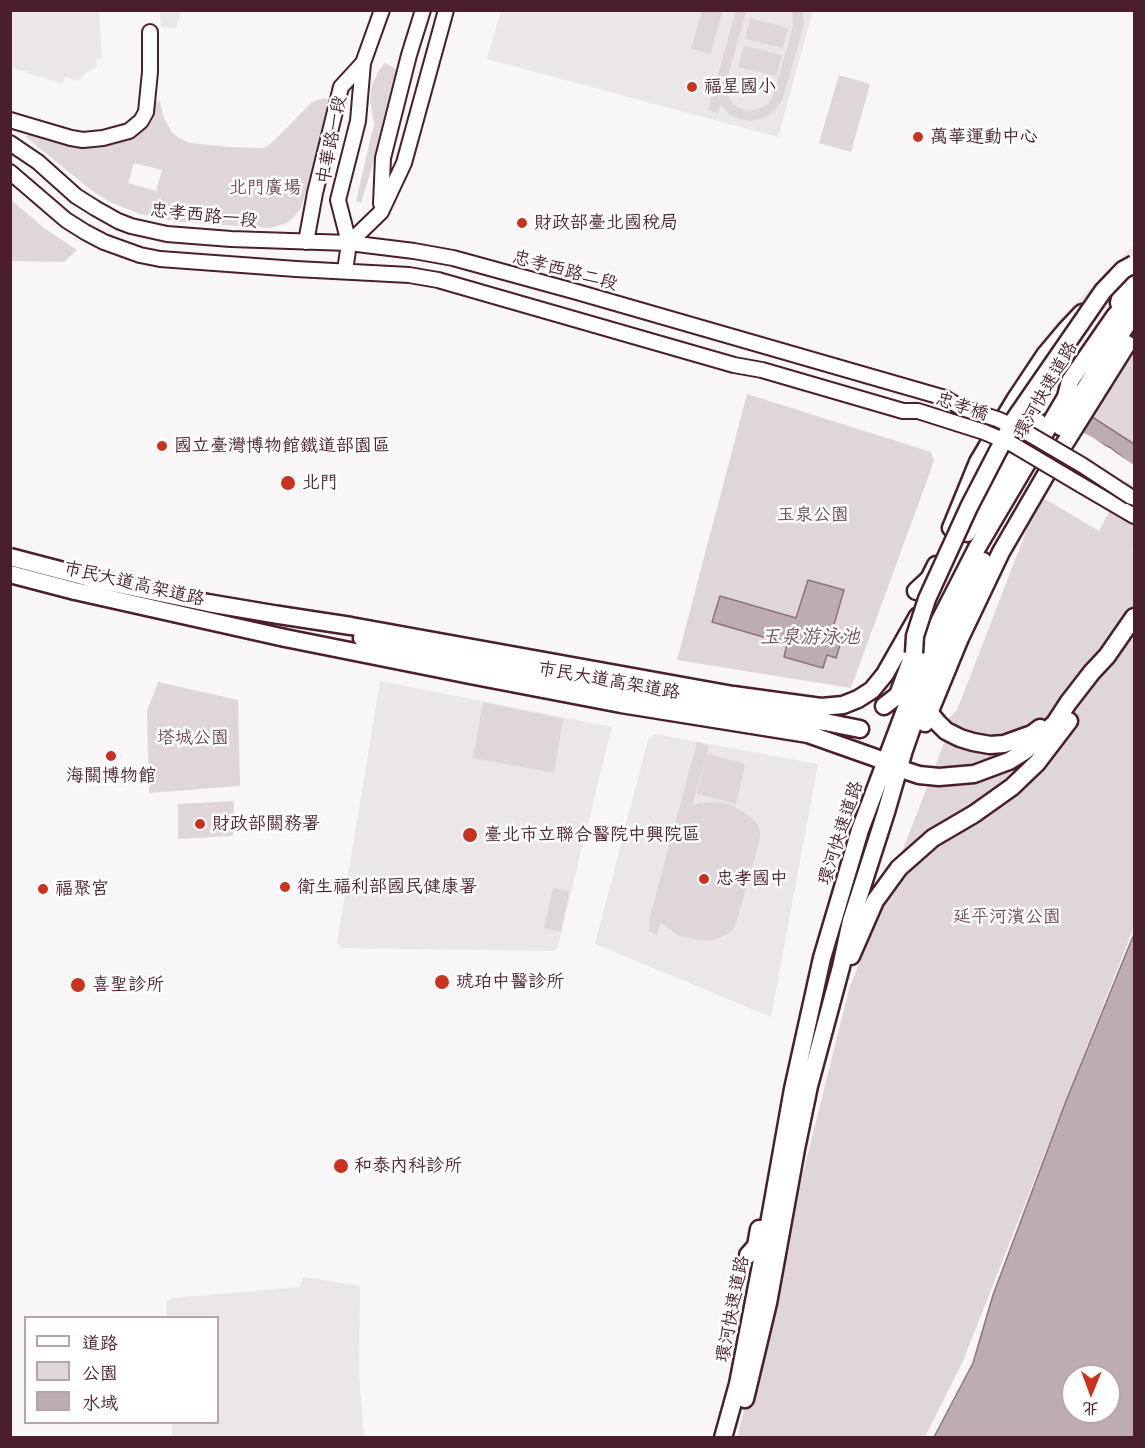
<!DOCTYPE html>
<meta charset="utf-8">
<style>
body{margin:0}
#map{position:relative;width:1145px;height:1448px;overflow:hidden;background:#f8f6f7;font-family:"Playpen Sans","LXGW WenKai TC",sans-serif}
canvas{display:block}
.frame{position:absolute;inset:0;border:12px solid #4a1f2b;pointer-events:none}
.legend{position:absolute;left:24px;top:1316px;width:195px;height:108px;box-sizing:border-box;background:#fff;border:2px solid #b7a5aa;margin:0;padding:8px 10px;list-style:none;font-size:18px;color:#4a1f2b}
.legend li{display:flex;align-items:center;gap:12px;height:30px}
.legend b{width:30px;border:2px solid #b7a5aa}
.north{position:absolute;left:1061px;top:1364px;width:60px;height:60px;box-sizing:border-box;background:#fff;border:2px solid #b7a5aa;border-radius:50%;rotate:181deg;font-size:16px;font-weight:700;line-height:24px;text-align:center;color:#4a1f2b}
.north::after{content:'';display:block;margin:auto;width:21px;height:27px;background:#c8321e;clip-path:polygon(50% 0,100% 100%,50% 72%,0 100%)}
</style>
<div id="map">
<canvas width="1145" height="1448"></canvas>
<div class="frame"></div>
<ul class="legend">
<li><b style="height:8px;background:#fff"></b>道路</li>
<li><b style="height:16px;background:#ded6d9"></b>公園</li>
<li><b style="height:16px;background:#bdadb0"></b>水域</li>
</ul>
<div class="north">北</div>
</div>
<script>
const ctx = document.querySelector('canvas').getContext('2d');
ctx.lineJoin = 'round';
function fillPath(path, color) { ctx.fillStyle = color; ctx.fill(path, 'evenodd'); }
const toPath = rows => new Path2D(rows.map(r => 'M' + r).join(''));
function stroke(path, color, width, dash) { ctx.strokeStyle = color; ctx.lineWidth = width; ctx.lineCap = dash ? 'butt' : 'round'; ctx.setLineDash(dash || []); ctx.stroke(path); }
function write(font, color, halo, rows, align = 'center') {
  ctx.font = font + ' "Playpen Sans","LXGW WenKai TC",sans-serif'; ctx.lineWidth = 5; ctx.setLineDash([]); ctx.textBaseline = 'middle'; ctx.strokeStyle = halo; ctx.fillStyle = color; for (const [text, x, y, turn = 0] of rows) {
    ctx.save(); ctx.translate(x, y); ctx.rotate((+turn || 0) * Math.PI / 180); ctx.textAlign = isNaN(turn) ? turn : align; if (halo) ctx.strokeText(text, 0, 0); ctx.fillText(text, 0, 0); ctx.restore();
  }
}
fillPath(toPath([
 [10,11,99,11,102,58,96,59,97,66,82,76,83,77,78,81,65,77,63,84,28,73,28,72,11,68],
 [160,11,181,11,176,28,161,27],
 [501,11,813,11,778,137,487,59],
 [1134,245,1134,256,1031,367,1025,363,1057,322],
 [380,681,612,727,557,949,552,951,342,948,337,943],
 [655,734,818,764,771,1017,595,944,648,740],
 [303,1277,360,1286,359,1375,364,1437,172,1437,172,1423,218,1422,218,1318,167,1317,166,1302,173,1298,300,1287]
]), '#ebe6e8');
fillPath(toPath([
 [702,11,723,11,710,54,691,49],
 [736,11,746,11,727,80,726,91,729,98,734,105,744,110,750,111,762,108,768,104,773,97,793,26,793,17,792,11,802,11,804,21,803,29,782,101,771,114,761,119,750,121,739,119,728,113,720,104,718,113,708,110],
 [750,18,788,28,783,48,745,39],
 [744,46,782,55,776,76,738,67],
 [385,63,398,70,382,134,361,203,356,201,374,124,370,100,372,85,379,70],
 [839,75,870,84,851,152,819,143],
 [324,98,328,100,330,103,330,107,317,158,301,208,294,217,287,223,270,228,179,222,140,214,110,202,91,190,26,137,28,134,79,147,122,141,134,135,153,101,160,101,163,116,171,131,179,138,190,143,230,147,263,148,269,145,276,139,312,102],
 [134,163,162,170,156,191,128,183],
 [10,199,44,228,77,250,64,262,11,261],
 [1134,353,1134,444,1086,413],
 [747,394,931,452,934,461,851,688,677,660],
 [1125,481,1134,486,1134,549,1132,552,1134,553,1134,927,963,1361,925,1437,737,1438,849,989,946,738,938,730,957,710,1040,496,1099,531],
 [158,682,238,700,240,786,149,793,147,711],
 [483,702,563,719,554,773,473,758],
 [697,742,709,746,692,806,699,803,722,802,733,806,751,817,758,825,760,833,759,842,736,924,732,930,726,935,716,939,705,941,679,936,661,922,657,935,649,931,650,917],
 [707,754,745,764,736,804,697,794],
 [234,801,233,836,178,839,178,804],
 [553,888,569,892,561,932,544,928]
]), '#ded6d9');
const water = toPath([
 [1086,413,1134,444,1134,467,1111,448,1073,430,1086,413],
 [808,580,844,590,833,628,844,632,836,658,827,655,823,668,784,657,787,644,712,622,720,596,796,618,808,580],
 [1134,934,1134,1437,934,1437,973,1363,993,1295,1066,1101,1134,934],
 [1073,1376,1109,1376,1109,1412,1073,1412,1073,1376]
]);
fillPath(water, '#bdadb0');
stroke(water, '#8f747b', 1.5);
fillPath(toPath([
 [1071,427,1092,437,1134,465,1134,470,1110,450,1071,433]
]), '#f8f6f7');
const major = toPath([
 [10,120,71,138,83,140,103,138,129,131,141,121,146,112,150,72,150,32],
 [10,143,38,162,76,196,95,208,118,221,131,226,167,234,231,239,349,243,414,251,453,258,577,292,945,398],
 [10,172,66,220,85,232,104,242,140,255,160,259,296,269,409,275,438,280,734,365,762,370],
 [381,204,383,158,409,55,423,10],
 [306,242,315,193,341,87,363,63],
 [349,243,381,212,404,163,446,10],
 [345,271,349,243,338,200,358,121,363,63,382,10],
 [1081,485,1134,516]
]);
const highway = toPath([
 [1119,303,1120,299,1134,278],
 [1061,427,1098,368,1134,314],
 [951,528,978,462,1015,400,1045,355,1066,330,1082,313],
 [967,533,1038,422],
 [916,591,929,579,936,565],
 [279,615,351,626,733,695,821,707,843,705,858,699,872,690,885,674,918,616],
 [285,638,475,676,621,704,808,734,876,758,898,768,919,775,939,777,974,774,1009,761,1025,751,1055,723,1068,703,1092,672,1107,656,1134,617],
 [362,638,412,652],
 [403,651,530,674,825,722,860,729],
 [884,706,898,695,919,639],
 [924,706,938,723,946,731,960,738,973,742,990,745,1004,744,1032,734,1040,728],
 [925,723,960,638,1001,552,1055,459,1127,344],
 [851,956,875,901,899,868,933,838,974,814,1012,787,1037,763,1069,721],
 [748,1255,756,1246,759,1229],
 [745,1399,768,1303,796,1149,809,1086,841,967,851,921,886,812,904,750,924,693,953,624,983,561],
 [723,1438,738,1384,769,1224,793,1089,822,958,860,830,936,628,977,548,1066,397,1070,381,1115,316,1134,295]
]);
stroke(major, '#4a1f2b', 18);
stroke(highway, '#4a1f2b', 21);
stroke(major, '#fff', 14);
stroke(highway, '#fff', 16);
const majorBridge = toPath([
 [762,370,903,411,918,411,984,432,1012,444,1081,485],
 [945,398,962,408,997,419,1024,431,1082,465,1131,497]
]);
const highwayBridge = toPath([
 [10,557,98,580,208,603,279,615],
 [10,574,75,591,285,638],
 [914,653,915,636,927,599,969,507,1014,420,1103,291,1123,270,1134,264]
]);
stroke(majorBridge, '#4a1f2b', 18, []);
stroke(highwayBridge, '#4a1f2b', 21, []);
stroke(majorBridge, '#fff', 14);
stroke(highwayBridge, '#fff', 16);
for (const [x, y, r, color] of [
 [692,87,6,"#c8321e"],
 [918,137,6,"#c8321e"],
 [522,223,6,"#c8321e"],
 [162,446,6,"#c8321e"],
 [288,483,8,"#c8321e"],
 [111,756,6,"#c8321e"],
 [200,824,6,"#c8321e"],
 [470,835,8,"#c8321e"],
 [704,879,6,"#c8321e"],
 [285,887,6,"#c8321e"],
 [43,889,6,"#c8321e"],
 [442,982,8,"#c8321e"],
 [78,985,8,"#c8321e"],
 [341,1166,8,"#c8321e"]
]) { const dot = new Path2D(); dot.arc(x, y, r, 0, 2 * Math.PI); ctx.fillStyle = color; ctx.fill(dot); stroke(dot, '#fff', 2); }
write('18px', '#4a1f2b', '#fff', [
 ["福星國小",704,87],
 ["萬華運動中心",930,137],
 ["財政部臺北國稅局",534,223],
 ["國立臺灣博物館鐵道部園區",174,446],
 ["北門",302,483],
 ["海關博物館",111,776,"center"],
 ["財政部關務署",212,824],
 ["臺北市立聯合醫院中興院區",484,835],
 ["忠孝國中",716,879],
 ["衛生福利部國民健康署",297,887],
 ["福聚宮",55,889],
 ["琥珀中醫診所",456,982],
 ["喜聖診所",92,985],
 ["和泰內科診所",354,1166]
], 'left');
write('18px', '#4a1f2b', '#fff', [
 ["中華路一段",332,140,-79],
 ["忠孝西路一段",204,216,6],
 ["忠孝西路二段",565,271,15],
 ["環河快速道路",1046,390,-60],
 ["忠孝橋",962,407,18],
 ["市民大道高架道路",134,584,13],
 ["市民大道高架道路",609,681,10],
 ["環河快速道路",841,833,-72],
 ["環河快速道路",733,1309,-79]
]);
write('18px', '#6f4d56', '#fff', [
 ["北門廣場",265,188],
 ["玉泉公園",813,515],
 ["塔城公園",193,738],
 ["延平河濱公園",1007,917]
]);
write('italic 20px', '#72515a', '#fff', [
 ["玉泉游泳池",810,637]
]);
</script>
